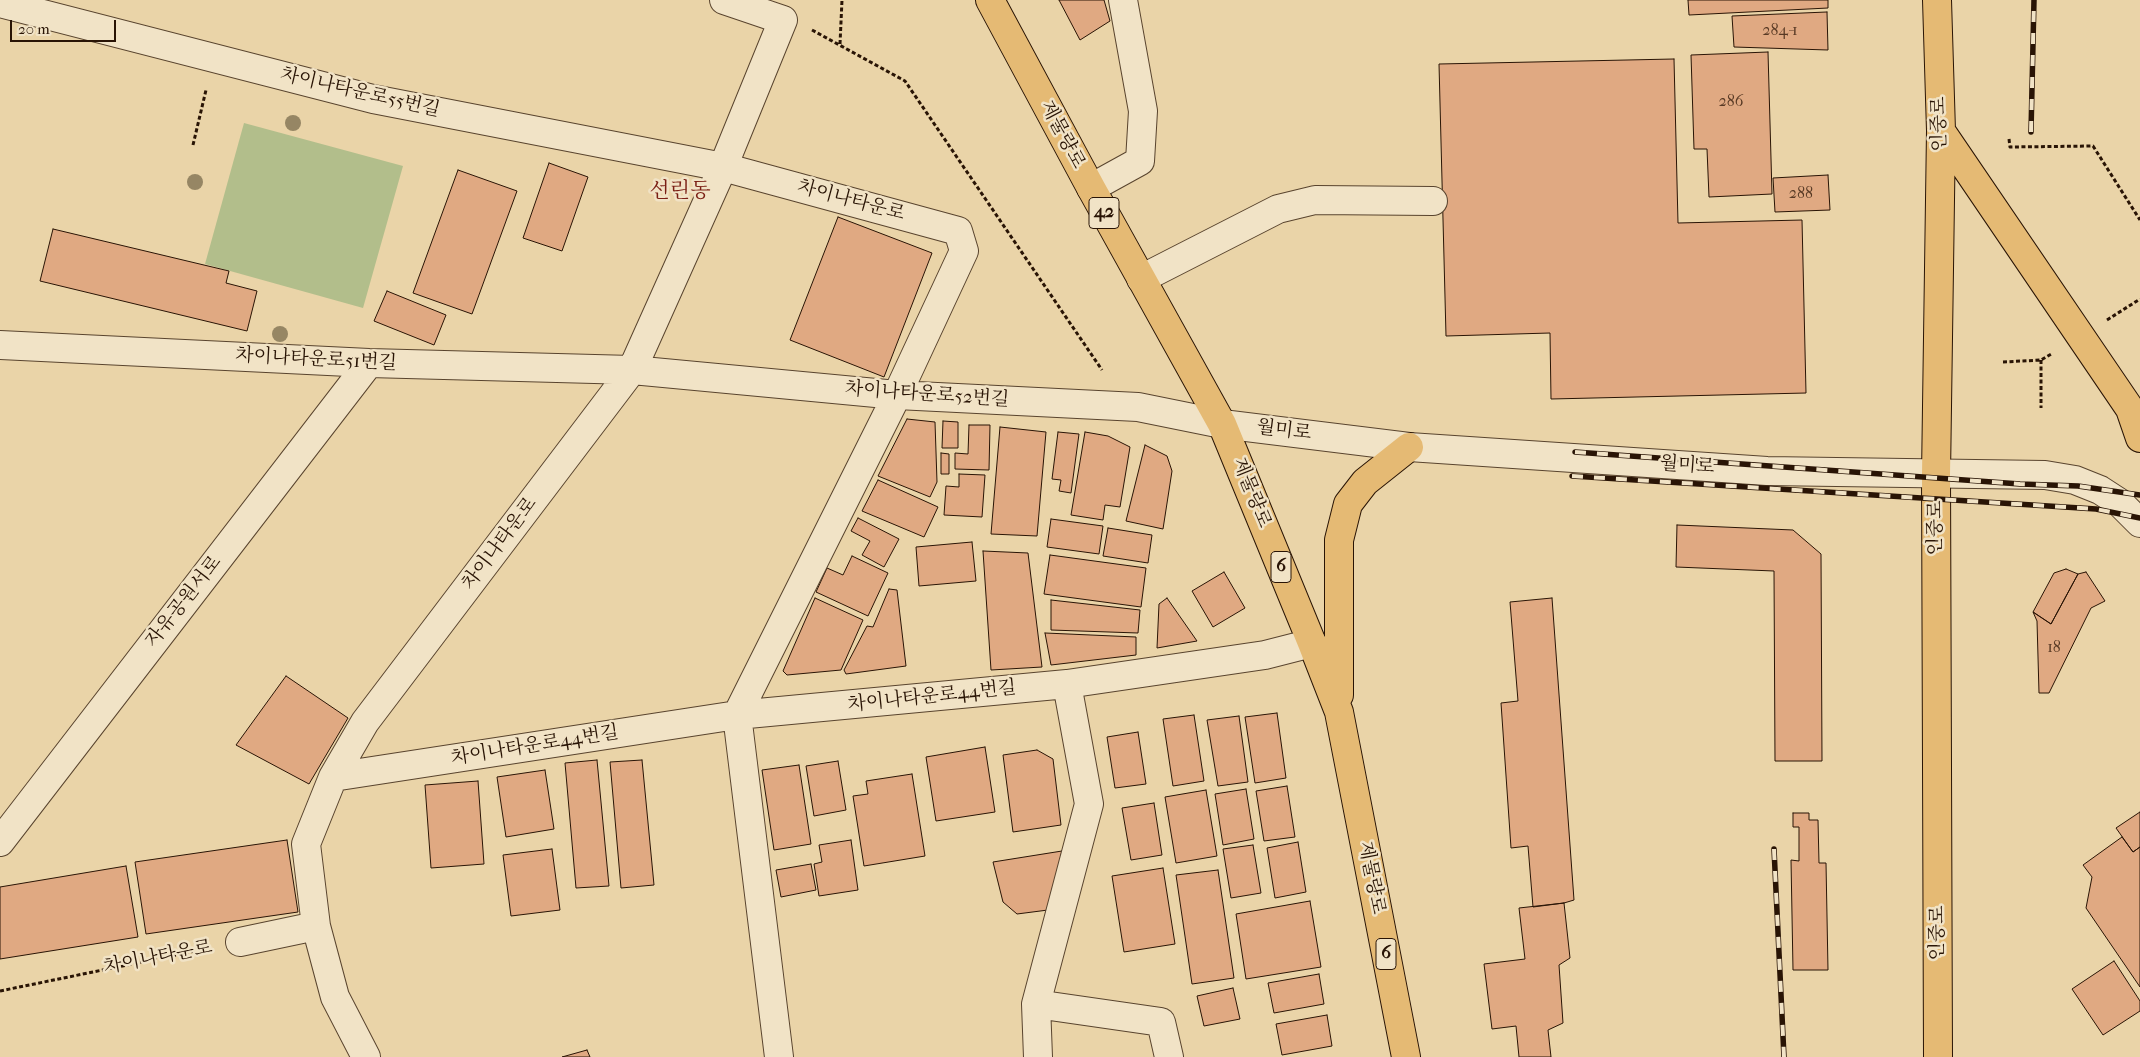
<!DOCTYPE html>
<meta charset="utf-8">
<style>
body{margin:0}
#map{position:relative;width:2140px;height:1057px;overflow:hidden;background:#ead4a8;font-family:"IM FELL French Canon",serif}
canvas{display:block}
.scale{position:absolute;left:10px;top:20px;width:106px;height:22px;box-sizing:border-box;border:2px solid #291405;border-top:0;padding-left:6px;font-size:15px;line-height:18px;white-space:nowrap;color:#291405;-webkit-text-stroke:4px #f1e3c6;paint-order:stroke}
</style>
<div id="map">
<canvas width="2140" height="1057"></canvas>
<div class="scale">20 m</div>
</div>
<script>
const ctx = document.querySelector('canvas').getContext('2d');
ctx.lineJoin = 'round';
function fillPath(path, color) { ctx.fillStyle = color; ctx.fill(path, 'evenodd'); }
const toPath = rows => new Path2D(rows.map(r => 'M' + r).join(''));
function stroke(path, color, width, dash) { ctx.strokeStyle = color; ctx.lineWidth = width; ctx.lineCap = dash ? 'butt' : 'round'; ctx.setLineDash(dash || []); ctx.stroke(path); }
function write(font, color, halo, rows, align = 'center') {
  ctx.font = font + ' "IM FELL French Canon","Noto Serif KR",serif'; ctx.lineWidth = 5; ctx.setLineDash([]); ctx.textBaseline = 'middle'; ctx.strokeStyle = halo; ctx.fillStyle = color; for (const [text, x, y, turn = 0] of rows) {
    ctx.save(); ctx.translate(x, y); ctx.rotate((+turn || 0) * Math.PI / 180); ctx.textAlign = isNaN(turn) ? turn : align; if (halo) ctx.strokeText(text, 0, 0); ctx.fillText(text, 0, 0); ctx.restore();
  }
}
fillPath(toPath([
 [244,123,403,166,363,308,205,264]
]), '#b2be8b');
const building = toPath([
 [1059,0,1104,0,1110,21,1080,40,1059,0],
 [1688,0,1828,0,1828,8,1689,15,1688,0],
 [1827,12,1828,50,1734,47,1732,16,1827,12],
 [1768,52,1772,194,1709,197,1707,149,1694,149,1691,55,1768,52],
 [1674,59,1678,223,1802,220,1806,393,1551,399,1550,333,1446,336,1439,64,1674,59],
 [549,163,588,177,562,251,523,238,549,163],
 [458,170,517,191,472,314,413,293,458,170],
 [1828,175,1830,210,1775,212,1773,178,1828,175],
 [838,217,932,253,884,377,790,340,838,217],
 [53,229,229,271,226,283,257,291,247,331,40,281,53,229],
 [387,291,446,315,434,345,374,321,387,291],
 [907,419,935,422,937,482,930,497,878,476,907,419],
 [943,421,958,422,958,448,942,448,943,421],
 [969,425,990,425,989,470,955,469,955,453,968,454,969,425],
 [1000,427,1046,432,1037,536,991,534,1000,427],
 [1058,432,1079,434,1071,493,1059,491,1061,480,1052,479,1058,432],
 [1085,432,1108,436,1130,447,1120,507,1105,505,1103,520,1071,515,1085,432],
 [1145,445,1167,456,1172,471,1163,529,1126,521,1145,445],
 [941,453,949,454,949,474,941,474,941,453],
 [959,474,985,475,982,517,944,515,946,486,959,487,959,474],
 [878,480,938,507,924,537,862,511,878,480],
 [858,518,899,539,884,567,862,555,870,541,851,531,858,518],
 [1051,519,1103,526,1099,554,1047,547,1051,519],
 [1677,525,1793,530,1821,554,1822,761,1775,761,1774,571,1676,567,1677,525],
 [1108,528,1152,535,1148,563,1103,556,1108,528],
 [972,542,976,581,919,586,916,547,972,542],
 [983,551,1028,553,1042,667,991,670,983,551],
 [1050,555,1146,568,1141,607,1044,594,1050,555],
 [852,556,888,573,868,616,816,592,827,568,843,575,852,556],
 [2066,569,2078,574,2051,624,2033,612,2054,573,2066,569],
 [1224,572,1245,608,1213,627,1192,591,1224,572],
 [2086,572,2105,601,2091,608,2049,693,2039,693,2037,621,2033,612,2051,624,2078,574,2086,572],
 [889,589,897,590,906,666,846,674,844,670,867,626,873,627,889,589],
 [815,598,863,620,841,670,787,675,783,671,815,598],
 [1167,598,1197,641,1157,648,1159,604,1167,598],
 [1552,598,1574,900,1564,903,1533,907,1528,846,1511,848,1501,703,1518,701,1510,602,1552,598],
 [1051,600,1140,610,1138,633,1051,630,1051,600],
 [1045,633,1136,637,1136,655,1051,665,1045,633],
 [286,676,348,718,309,784,236,745,286,676],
 [1277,713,1286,778,1255,783,1245,717,1277,713],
 [1194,715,1204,781,1173,786,1163,719,1194,715],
 [1239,716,1248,782,1218,786,1207,720,1239,716],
 [1138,732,1146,784,1115,788,1107,737,1138,732],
 [985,747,995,812,936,821,926,757,985,747],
 [1037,750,1053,759,1061,825,1013,832,1003,755,1037,750],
 [597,760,609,886,576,888,565,763,597,760],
 [642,760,654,885,621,888,610,762,642,760],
 [838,761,846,810,814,816,806,766,838,761],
 [799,765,811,844,774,850,762,770,799,765],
 [545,770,554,829,506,837,497,777,545,770],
 [912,774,925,856,864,866,853,796,868,794,866,781,912,774],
 [478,781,484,864,431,868,425,785,478,781],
 [1287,786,1295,837,1264,841,1256,791,1287,786],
 [1246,789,1254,839,1223,845,1215,794,1246,789],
 [1206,790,1217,856,1176,863,1165,797,1206,790],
 [1154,803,1162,855,1131,860,1122,808,1154,803],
 [2140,812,2140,847,2133,852,2116,828,2140,812],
 [1793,813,1809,813,1809,820,1818,820,1819,863,1826,863,1828,970,1793,970,1791,860,1799,861,1799,827,1793,827,1793,813],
 [2122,837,2133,852,2140,847,2140,987,2086,908,2092,877,2083,865,2122,837],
 [287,840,298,912,146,934,135,862,287,840],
 [851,840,858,890,819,896,814,864,822,862,819,845,851,840],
 [1298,842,1306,892,1275,898,1267,848,1298,842],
 [1253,845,1261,893,1231,898,1223,849,1253,845],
 [552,849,560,910,511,916,503,855,552,849],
 [1062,851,1048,910,1017,914,1003,902,993,862,1062,851],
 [811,864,816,890,781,897,776,870,811,864],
 [126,866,138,937,0,959,0,887,126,866],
 [1163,868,1175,944,1124,952,1112,876,1163,868],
 [1218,870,1234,978,1192,984,1176,875,1218,870],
 [1310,901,1321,967,1246,979,1236,914,1310,901],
 [1564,903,1570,958,1559,965,1563,1023,1548,1030,1551,1057,1519,1057,1516,1026,1492,1029,1484,964,1525,959,1519,908,1564,903],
 [2114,961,2140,1001,2140,1011,2103,1035,2072,989,2114,961],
 [1319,974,1324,1004,1274,1013,1268,983,1319,974],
 [1233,988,1240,1019,1204,1026,1197,996,1233,988],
 [1327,1015,1332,1046,1282,1055,1276,1024,1327,1015],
 [587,1050,590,1057,562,1057,587,1050]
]);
fillPath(building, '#e0a982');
stroke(building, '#291405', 1);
const minor = toPath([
 [0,3,373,99,723,167,958,231,964,251,897,395,737,715,779,1057],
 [1091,188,1140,161,1143,111,1123,0],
 [1141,279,1278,209,1315,200,1433,201],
 [0,345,369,363,632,370,897,395,1138,407,1222,424,1409,447,1767,471,2045,475,2075,480,2100,490,2120,503,2140,523],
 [333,777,737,715,1067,684,1265,655,1312,643],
 [0,842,369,363],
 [240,942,316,926],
 [1036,1004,1161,1022,1169,1057],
 [366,1057,335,997,316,926,306,844,333,777,365,722,632,370,723,167,783,20,724,0],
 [1038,1057,1036,1004,1089,804,1067,684]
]);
const major = toPath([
 [990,0,1091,188,1222,424,1312,643,1339,712,1406,1057],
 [1937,0,1941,131,1936,475,1938,1057],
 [1941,131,2130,409,2140,438],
 [1339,695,1339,540,1348,504,1365,482,1409,447]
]);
stroke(minor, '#59442e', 30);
stroke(major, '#291405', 30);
stroke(toPath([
 [812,30,905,81,1102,370],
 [840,44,842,0],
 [2009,139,2010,147,2093,146,2140,220],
 [193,145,206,90],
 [2107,320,2140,299],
 [2041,360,2041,408],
 [2003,362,2041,360,2053,353],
 [0,991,210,948]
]), '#291405', 3, [4, 2.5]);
stroke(minor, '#f1e3c6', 28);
stroke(major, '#e5ba74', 28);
const rail = toPath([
 [2031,132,2034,0],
 [1575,452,2020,484,2078,486,2140,495],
 [1572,476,2096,509,2140,518],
 [1774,849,1784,1057]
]);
stroke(rail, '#291405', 5.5);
stroke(rail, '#f1e3c6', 4, [11]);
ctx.fillStyle = '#968664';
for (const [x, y] of [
 [293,123],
 [195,182],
 [280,334]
]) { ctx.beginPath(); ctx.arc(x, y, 8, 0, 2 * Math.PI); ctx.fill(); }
write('16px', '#573924', null, [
 ["284-1",1780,31],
 ["286",1731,102],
 ["288",1801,194],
 ["18",2054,648]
]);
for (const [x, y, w] of [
 [1104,213,30],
 [1281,567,20],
 [1386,954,20]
]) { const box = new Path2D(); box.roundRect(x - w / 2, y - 15.5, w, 31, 4); ctx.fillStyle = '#f1e3c6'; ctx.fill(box); stroke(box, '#291405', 1); }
write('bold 18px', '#291405', null, [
 ["42",1104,213],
 ["6",1281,567],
 ["6",1386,954]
]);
write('19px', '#291405', '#f1e3c6', [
 ["차이나타운로55번길",360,93,13],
 ["인중로",1940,124,-91],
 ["제물량로",1062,135,62],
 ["차이나타운로",851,201,15],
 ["차이나타운로51번길",316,360,3],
 ["차이나타운로52번길",927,395,4],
 ["월미로",1284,431,7],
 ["월미로",1687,466,4],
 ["제물량로",1251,493,68],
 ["인중로",1936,528,-90],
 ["차이나타운로",500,544,-53],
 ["자유공원서로",184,602,-52],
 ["차이나타운로44번길",932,697,-6],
 ["차이나타운로44번길",535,746,-9],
 ["제물량로",1371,878,79],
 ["인중로",1938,933,-90],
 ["차이나타운로",158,958,-11]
]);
write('21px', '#7a1f14', '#f1e3c6', [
 ["선린동",680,192]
]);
</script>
